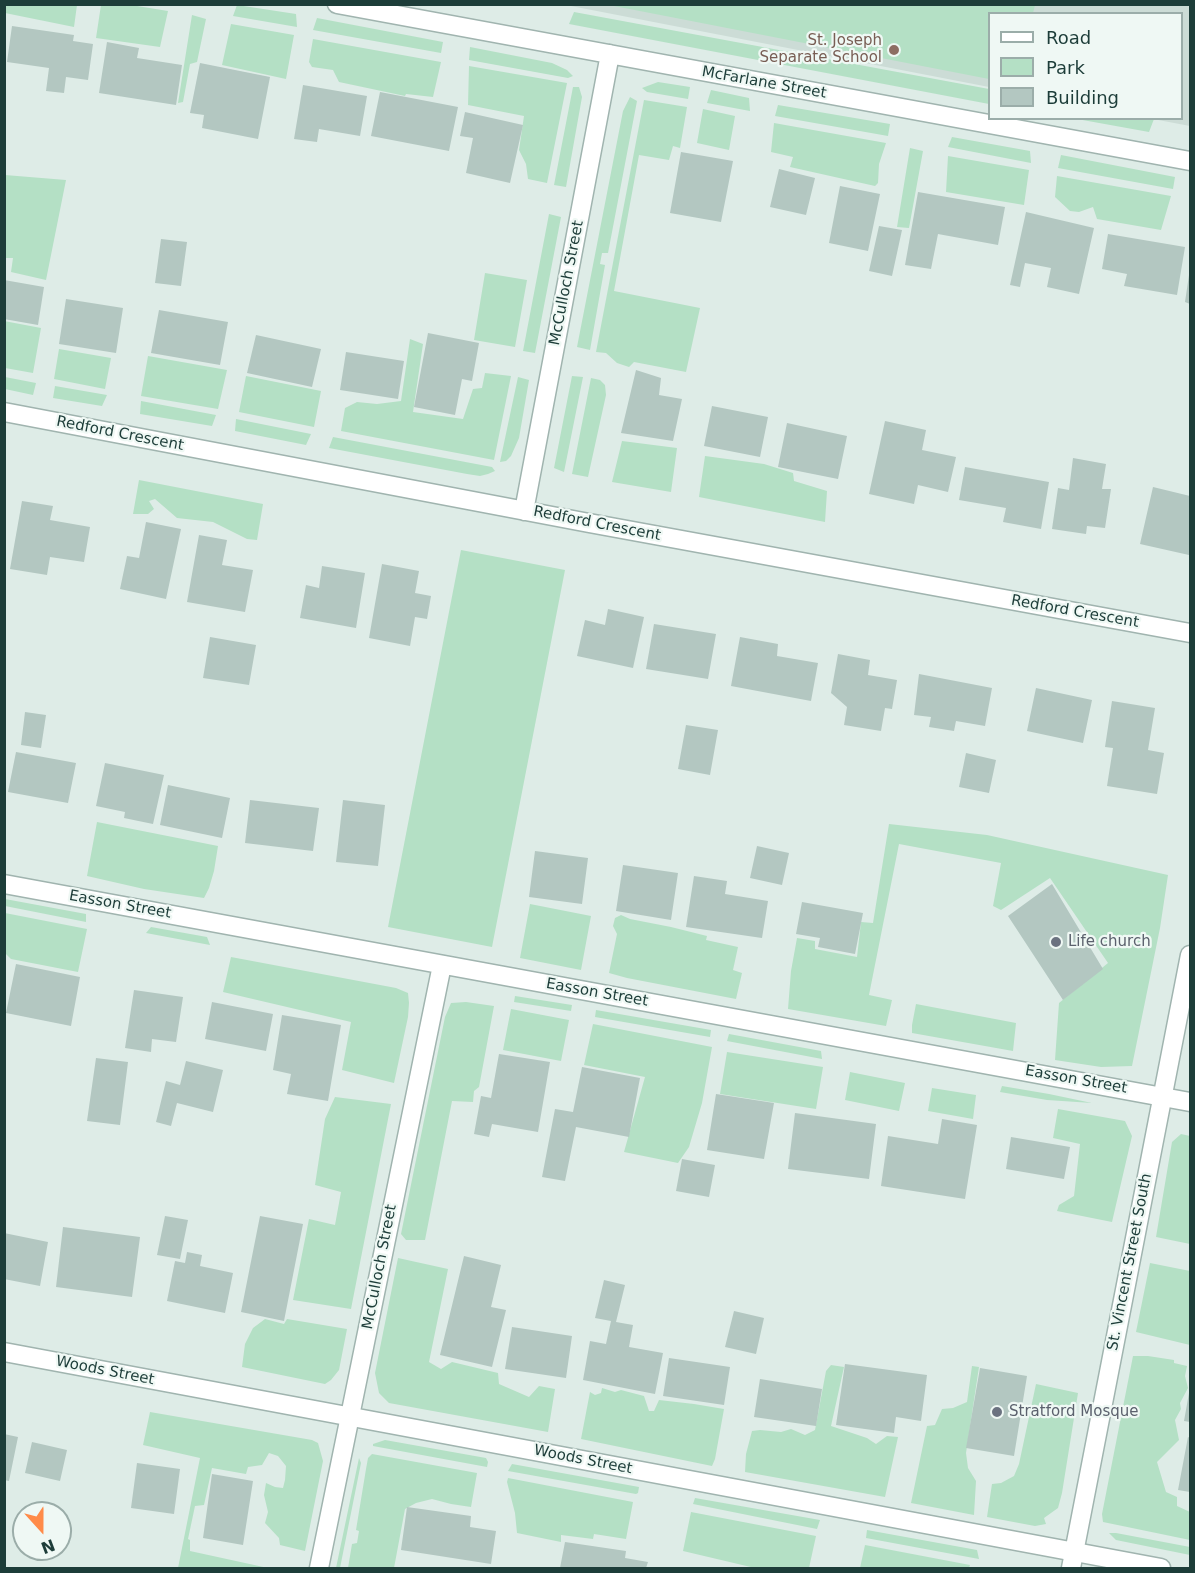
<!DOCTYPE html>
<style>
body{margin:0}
#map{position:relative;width:1195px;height:1573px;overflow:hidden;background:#deece7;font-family:"DejaVu Sans",sans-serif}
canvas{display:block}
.frame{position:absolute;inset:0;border:6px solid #1d3d39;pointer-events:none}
.legend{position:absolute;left:988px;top:12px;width:195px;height:108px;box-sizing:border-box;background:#eff8f4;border:2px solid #9bada9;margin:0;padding:8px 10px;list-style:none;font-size:18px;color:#1d3d39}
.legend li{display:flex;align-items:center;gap:12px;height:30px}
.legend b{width:30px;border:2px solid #9bada9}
.north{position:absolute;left:12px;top:1501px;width:60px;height:60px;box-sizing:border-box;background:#eff8f4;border:2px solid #9bada9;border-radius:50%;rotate:159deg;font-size:16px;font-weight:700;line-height:24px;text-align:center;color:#1d3d39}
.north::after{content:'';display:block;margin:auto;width:21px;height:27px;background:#ff8b49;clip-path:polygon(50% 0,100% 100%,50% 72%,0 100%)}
</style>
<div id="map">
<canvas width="1195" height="1573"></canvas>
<div class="frame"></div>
<ul class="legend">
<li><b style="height:8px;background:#fff"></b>Road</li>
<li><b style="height:16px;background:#b4e0c5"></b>Park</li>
<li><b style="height:16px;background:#b3c7c1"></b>Building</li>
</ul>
<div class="north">N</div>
</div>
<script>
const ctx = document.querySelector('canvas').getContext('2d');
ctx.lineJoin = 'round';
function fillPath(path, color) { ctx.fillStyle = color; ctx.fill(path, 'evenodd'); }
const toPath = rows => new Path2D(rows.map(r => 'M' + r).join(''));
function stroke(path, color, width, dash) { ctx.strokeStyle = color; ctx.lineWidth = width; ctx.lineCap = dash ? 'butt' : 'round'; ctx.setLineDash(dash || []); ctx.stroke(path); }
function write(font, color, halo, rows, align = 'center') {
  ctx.font = font + ' "DejaVu Sans",sans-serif'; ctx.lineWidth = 4.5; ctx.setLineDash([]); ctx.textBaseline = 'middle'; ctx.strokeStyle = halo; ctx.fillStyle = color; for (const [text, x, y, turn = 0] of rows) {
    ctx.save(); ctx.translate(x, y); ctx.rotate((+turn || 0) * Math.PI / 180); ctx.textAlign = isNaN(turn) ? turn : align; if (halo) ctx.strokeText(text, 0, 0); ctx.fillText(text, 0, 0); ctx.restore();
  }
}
fillPath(toPath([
 [572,4,1190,5,1190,126,1153,119,1182,118,1182,14,990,14,989,87,571,6]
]), '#ccdcd6');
fillPath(toPath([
 [4,5,77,5,74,27,5,13],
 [101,5,131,5,168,11,160,47,96,38],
 [237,5,296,14,297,27,233,16],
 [609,5,1035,4,1035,5,1033,13,990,14,989,79],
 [574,12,989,89,989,104,569,24],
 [192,15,206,19,197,62,190,64,183,102,178,103],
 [317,18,443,42,441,53,313,30],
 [231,24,294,35,286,79,222,65],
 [313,39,441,62,433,97,406,94,405,96,339,82,333,70,312,67,309,62],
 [470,47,552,63,567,70,573,76,568,78,469,60],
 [469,66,567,83,547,183,528,179,526,164,519,150,524,116,468,105],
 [658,82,690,87,688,99,647,92,642,88],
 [573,87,579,87,582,97,566,187,554,185],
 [711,90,749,98,750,111,707,103],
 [630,97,637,101,608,253,602,253,600,264,605,265,590,350,577,347,623,111],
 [644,100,687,107,680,148,673,146,669,160,639,155,614,291,700,308,686,372,634,362,629,367,617,363,606,353,596,352],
 [778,105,890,124,888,136,775,116],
 [703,109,735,116,729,150,697,143],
 [1077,119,1154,118,1154,119,1149,132],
 [774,123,886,143,879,164,878,183,875,186,790,167,793,157,771,152],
 [952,137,1030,151,1031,163,948,147],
 [910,148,923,151,909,228,897,227],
 [1061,155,1175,177,1173,189,1058,168],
 [948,156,1029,170,1024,205,946,192],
 [5,175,66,180,46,280,11,272,13,258,5,258],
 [1057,176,1171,196,1161,230,1097,219,1093,207,1079,212,1070,211,1055,197],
 [549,214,561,217,535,353,523,351],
 [485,273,527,280,515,347,474,340],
 [4,321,41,328,33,373,5,368],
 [410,339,423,344,413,412,463,419,473,389,482,388,485,373,511,376,494,460,341,431,345,408,357,402,377,404,401,401],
 [59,349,111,358,105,389,54,379],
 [148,356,227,370,218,409,141,396],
 [246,376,321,391,314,427,239,412],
 [572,376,583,377,564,472,554,468],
 [5,377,36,383,33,395,5,389],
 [518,377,529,380,519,438,511,456,506,461,500,462],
 [591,378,600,380,605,385,606,395,588,477,572,474],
 [55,386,107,395,102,406,53,398],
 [141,401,216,415,212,426,140,414],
 [236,419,311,434,306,445,235,431],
 [333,437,492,467,495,471,488,474,480,476,467,474,329,448],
 [622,441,677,448,671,492,612,482],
 [705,456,764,464,793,473,794,481,827,491,825,522,699,497],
 [139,480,263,504,257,540,247,539,213,522,177,518,155,499,149,501,154,509,148,514,133,514],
 [461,550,565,570,492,947,388,927],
 [97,822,218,846,214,871,209,888,204,898,144,889,87,876],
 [889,824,987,835,1168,875,1160,928,1132,1066,1101,1067,1055,1060,1059,1003,1108,963,1050,878,1001,910,993,906,1001,863,899,844,869,995,892,1000,886,1026,788,1009,791,971,797,938,815,941,815,949,857,957,861,922,873,923],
 [5,899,86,914,86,922,5,906],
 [530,904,591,916,581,970,520,958],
 [5,913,87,929,78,972,11,959,5,953],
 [621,915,630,919,671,927,707,936,706,940,738,947,733,970,742,973,736,999,627,978,609,973,617,934,613,926,615,918],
 [151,927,207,937,210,945,146,933],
 [231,957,396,988,408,993,409,1003,408,1017,394,1083,342,1070,351,1022,223,992],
 [515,996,572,1005,571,1011,514,1002],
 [466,1002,494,1006,479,1087,474,1091,473,1102,452,1101,425,1240,406,1240,401,1234,445,1017,451,1003],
 [916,1004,1016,1023,1013,1051,912,1033,912,1025],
 [511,1009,569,1020,561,1061,503,1050],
 [596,1010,711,1030,710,1037,595,1017],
 [593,1024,712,1047,702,1103,689,1147,678,1163,624,1152,645,1077,584,1065],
 [729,1034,821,1051,822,1059,727,1041],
 [727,1052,823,1067,816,1109,720,1094],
 [850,1072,905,1083,899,1111,845,1100],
 [1002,1086,1049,1094,1092,1103,1047,1100,1000,1092],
 [932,1088,976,1095,973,1119,928,1111],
 [335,1097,391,1104,351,1309,293,1300,309,1219,335,1225,341,1192,315,1185,325,1119],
 [1058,1109,1125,1121,1132,1136,1112,1222,1057,1211,1059,1205,1074,1196,1080,1144,1053,1138],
 [1181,1134,1190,1136,1190,1244,1156,1237,1172,1142],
 [398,1258,448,1269,429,1362,441,1369,452,1362,498,1373,499,1384,529,1397,539,1386,555,1389,548,1432,389,1403,379,1393,375,1373],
 [1150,1263,1190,1271,1190,1345,1136,1332],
 [265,1319,284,1324,287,1319,347,1329,339,1370,331,1380,325,1384,242,1367,245,1344,253,1328],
 [1133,1356,1148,1356,1174,1360,1174,1363,1187,1366,1185,1376,1188,1388,1180,1403,1181,1409,1175,1420,1179,1440,1157,1462,1166,1492,1177,1497,1177,1506,1190,1512,1190,1540,1103,1522,1102,1514],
 [831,1365,844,1367,831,1426,867,1438,876,1444,887,1436,898,1437,885,1497,745,1472,746,1454,752,1431,760,1430,781,1432,791,1429,805,1435,815,1430,826,1371],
 [972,1366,979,1367,966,1453,968,1468,976,1481,974,1515,911,1503,927,1426,935,1425,942,1409,953,1408,967,1402],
 [1036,1384,1078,1393,1062,1493,1058,1508,1044,1518,1046,1524,1035,1526,987,1517,992,1484,1001,1483,1014,1476,1019,1464],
 [602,1388,615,1392,621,1390,644,1396,649,1411,654,1411,659,1400,694,1404,724,1409,715,1459,712,1466,581,1439,590,1392,595,1395,601,1393],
 [150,1412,312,1440,318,1443,323,1461,305,1551,280,1545,279,1538,265,1523,268,1512,264,1495,266,1483,275,1487,283,1488,285,1480,286,1466,278,1456,269,1453,262,1465,248,1467,246,1474,212,1468,204,1505,195,1506,188,1539,190,1540,190,1551,268,1568,178,1568,200,1458,143,1445],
 [385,1440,486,1458,488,1462,487,1467,373,1446,373,1444],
 [372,1454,477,1473,471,1507,451,1504,432,1499,416,1503,405,1509,394,1568,348,1568,352,1544,357,1543,359,1531,356,1530,366,1469,368,1458],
 [359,1458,361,1463,340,1568,336,1568],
 [512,1464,639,1487,638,1493,636,1494,508,1471],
 [508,1478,633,1502,626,1539,594,1534,593,1539,561,1535,561,1542,517,1533,515,1513,507,1482],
 [695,1498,820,1520,817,1529,693,1504],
 [691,1512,816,1536,809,1568,755,1568,683,1551],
 [867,1530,977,1550,979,1559,866,1538],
 [1109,1533,1116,1533,1190,1547,1190,1555,1116,1540],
 [865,1545,970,1565,969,1568,860,1568]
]), '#b4e0c5');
fillPath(toPath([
 [12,26,74,35,73,41,93,44,88,80,66,77,64,93,46,91,49,68,7,62],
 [107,42,139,48,137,58,182,65,176,105,99,93],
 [200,63,270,77,258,139,202,128,204,115,190,113],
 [303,85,367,96,360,136,319,129,317,142,294,139],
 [380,92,458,107,449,151,371,136],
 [465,112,523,125,510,183,466,173,473,138,460,136],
 [681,152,733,161,721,222,670,213],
 [779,169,815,178,806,215,770,207],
 [840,186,880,194,868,251,829,243],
 [918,192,1005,207,998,245,938,234,931,269,905,265],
 [1026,212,1094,228,1079,294,1047,287,1051,268,1025,263,1020,287,1010,285],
 [879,226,902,230,892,276,869,271],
 [1108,234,1185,247,1177,295,1124,286,1127,274,1102,269],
 [161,239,187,242,181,286,155,283],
 [1189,275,1190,275,1190,304,1185,302],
 [4,280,44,287,38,325,4,319],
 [66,299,123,308,116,353,59,344],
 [159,310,228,322,220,365,151,353],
 [428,333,479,343,472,381,462,379,455,415,414,407],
 [256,335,321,349,312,387,247,373],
 [346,352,404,361,398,399,340,390],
 [636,370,661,378,659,395,682,399,673,441,621,433],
 [712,406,768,417,760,457,704,446],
 [885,421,926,430,922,450,956,457,948,492,918,485,914,504,869,494],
 [787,423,847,436,838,479,778,467],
 [1073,458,1106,464,1102,489,1111,489,1105,528,1087,526,1086,534,1052,529,1058,488,1069,490],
 [965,467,1049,482,1041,529,1003,522,1006,508,959,500],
 [1153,487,1190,496,1189,555,1140,544],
 [22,501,53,506,50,520,90,527,84,562,50,557,47,575,10,569],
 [146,522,181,529,166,599,120,589,127,556,139,558],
 [199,535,227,540,222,565,253,570,245,612,187,602],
 [382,564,419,571,415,593,431,596,427,619,415,617,410,646,369,638],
 [322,566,365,573,356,628,300,618,306,585,319,588],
 [608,609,644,617,633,668,577,656,585,620,605,625],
 [654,624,716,634,708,679,646,669],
 [210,637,256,645,249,685,203,678],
 [740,637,778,644,777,656,818,663,811,701,731,686],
 [838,654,870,660,868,675,897,680,892,709,885,708,881,731,844,725,847,707,831,693],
 [919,674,992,688,985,726,956,721,954,731,929,727,931,717,914,715],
 [1036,688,1092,700,1083,743,1027,731],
 [1112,701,1155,708,1148,750,1164,753,1157,794,1107,786,1113,748,1105,747],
 [25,712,46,715,41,748,21,745],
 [686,725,718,730,710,775,678,769],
 [16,752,76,763,68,803,8,792],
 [966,753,996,760,989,793,959,787],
 [105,763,164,775,153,824,124,818,125,812,96,806],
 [168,785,230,798,222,838,160,825],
 [250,800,319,808,313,851,245,843],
 [343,800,385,805,378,866,336,862],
 [757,846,789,853,782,885,750,878],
 [535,851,588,858,582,904,529,897],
 [623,865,678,873,671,920,616,911],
 [694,876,727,881,725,894,768,901,762,938,686,927],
 [1052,884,1103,969,1063,1000,1008,916],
 [802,902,863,913,855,954,818,947,820,938,796,934],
 [16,964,80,977,71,1026,6,1013],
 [134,990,183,997,176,1042,152,1039,151,1052,125,1048],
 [212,1002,273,1014,266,1051,205,1039],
 [282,1015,341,1025,328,1101,287,1094,291,1074,273,1070],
 [499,1054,550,1062,538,1132,492,1124,489,1137,474,1134,481,1096,491,1098],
 [96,1058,128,1062,120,1125,87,1121],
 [186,1061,223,1070,213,1112,177,1103,171,1126,156,1122,166,1081,180,1085],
 [582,1067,640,1078,629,1137,576,1127,565,1181,542,1177,555,1109,573,1112],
 [716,1094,774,1103,764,1159,707,1150],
 [795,1113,876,1124,869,1179,788,1169],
 [942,1119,977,1125,965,1199,881,1186,888,1136,938,1144],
 [1011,1137,1070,1147,1064,1179,1006,1169],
 [682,1159,715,1165,709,1197,676,1191],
 [165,1216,188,1220,180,1259,157,1255],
 [260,1216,303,1224,284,1321,241,1312],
 [63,1227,140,1237,132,1297,56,1287],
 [4,1233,48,1242,40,1286,4,1279],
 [187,1252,202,1255,200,1266,233,1273,225,1313,167,1301,175,1261,185,1263],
 [464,1256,501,1265,491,1307,506,1310,492,1367,440,1355],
 [604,1280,625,1285,616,1322,633,1325,629,1347,663,1353,655,1394,583,1380,590,1341,606,1344,611,1321,595,1318],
 [734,1311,764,1318,756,1354,725,1347],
 [512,1327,572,1336,566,1378,505,1369],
 [669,1358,730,1367,724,1405,663,1396],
 [845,1364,927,1375,921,1421,896,1417,894,1433,836,1425],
 [980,1368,1027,1376,1014,1456,966,1448],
 [760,1379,822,1389,816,1426,754,1417],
 [1189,1393,1190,1393,1190,1422,1184,1421],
 [4,1434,18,1437,9,1481,4,1480],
 [1188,1437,1190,1438,1190,1492,1178,1490],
 [32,1442,67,1450,60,1481,25,1473],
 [137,1463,180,1469,174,1514,131,1508],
 [212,1474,253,1481,243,1545,203,1538],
 [407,1507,471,1516,470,1527,496,1531,491,1564,401,1550],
 [565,1542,626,1551,625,1558,648,1562,646,1568,560,1568]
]), '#b3c7c1');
const minor = toPath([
 [337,4,1190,161],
 [4,412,589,523,1190,633],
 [524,511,610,54],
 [4,884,1190,1102],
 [4,1352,1161,1568],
 [319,1568,442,965]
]);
const tertiary = toPath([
 [1071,1568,1190,955]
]);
stroke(minor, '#a0b4af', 21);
stroke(tertiary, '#a0b4af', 21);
stroke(minor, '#fff', 18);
stroke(tertiary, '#fff', 18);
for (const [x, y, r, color] of [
 [894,50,6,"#8d6e63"],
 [1056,942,6,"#6b7280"],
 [997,1412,6,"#6b7280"]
]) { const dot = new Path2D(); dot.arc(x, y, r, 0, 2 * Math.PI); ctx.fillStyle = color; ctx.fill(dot); stroke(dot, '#eff8f4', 2); }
write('15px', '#785e54', '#eff8f4', [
 ["St. Joseph",882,41],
 ["Separate School",882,58]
], 'right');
write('15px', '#1d3d39', '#eff8f4', [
 ["McFarlane Street",764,83,10],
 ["McCulloch Street",567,283,-79],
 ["Redford Crescent",120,434,11],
 ["Redford Crescent",597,524,11],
 ["Redford Crescent",1075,612,10],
 ["Easson Street",120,905,10],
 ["Easson Street",597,993,10],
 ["Easson Street",1076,1080,10],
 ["St. Vincent Street South",1130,1262,-79],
 ["McCulloch Street",380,1267,-79],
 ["Woods Street",105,1371,11],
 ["Woods Street",583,1460,11]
]);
write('15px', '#5b616d', '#eff8f4', [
 ["Life church",1068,942],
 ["Stratford Mosque",1009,1412]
], 'left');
</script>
